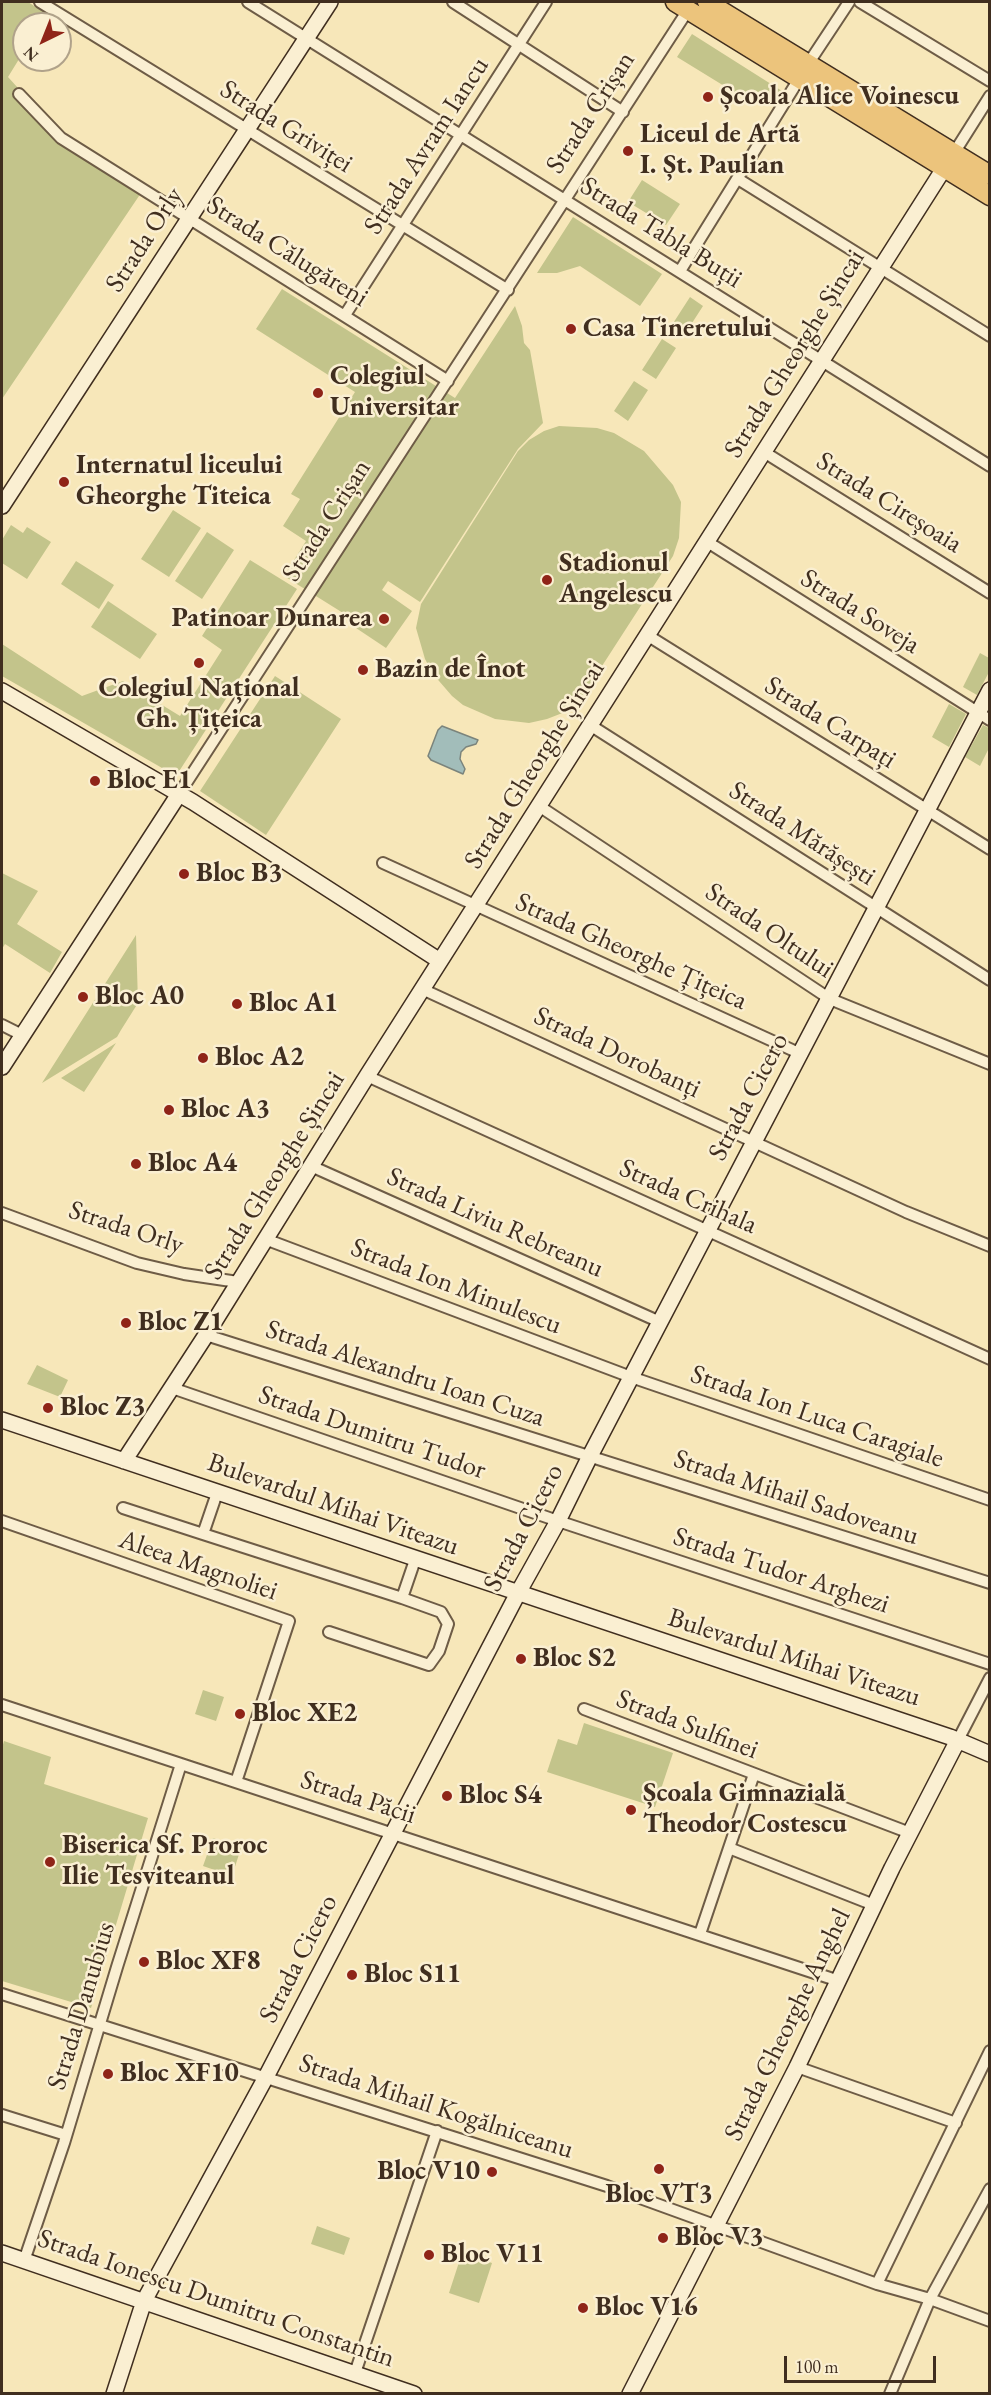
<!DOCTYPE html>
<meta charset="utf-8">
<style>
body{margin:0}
#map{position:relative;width:991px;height:2395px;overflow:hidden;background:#f7e7b9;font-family:"EB Garamond",serif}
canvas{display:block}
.frame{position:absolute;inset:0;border:3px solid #402e1f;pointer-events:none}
.north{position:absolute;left:12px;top:12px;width:60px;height:60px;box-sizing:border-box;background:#faefd2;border:2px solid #b0a28a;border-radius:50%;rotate:223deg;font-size:16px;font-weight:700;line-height:24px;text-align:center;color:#402e1f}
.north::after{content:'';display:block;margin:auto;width:21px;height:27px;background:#8f2418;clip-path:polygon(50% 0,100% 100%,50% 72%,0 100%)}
.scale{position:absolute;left:784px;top:2356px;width:152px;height:27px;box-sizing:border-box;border:3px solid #402e1f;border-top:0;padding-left:8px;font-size:18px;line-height:21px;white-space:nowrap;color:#402e1f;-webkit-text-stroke:4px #faefd2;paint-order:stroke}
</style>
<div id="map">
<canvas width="991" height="2395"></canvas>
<div class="frame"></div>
<div class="north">N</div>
<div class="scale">100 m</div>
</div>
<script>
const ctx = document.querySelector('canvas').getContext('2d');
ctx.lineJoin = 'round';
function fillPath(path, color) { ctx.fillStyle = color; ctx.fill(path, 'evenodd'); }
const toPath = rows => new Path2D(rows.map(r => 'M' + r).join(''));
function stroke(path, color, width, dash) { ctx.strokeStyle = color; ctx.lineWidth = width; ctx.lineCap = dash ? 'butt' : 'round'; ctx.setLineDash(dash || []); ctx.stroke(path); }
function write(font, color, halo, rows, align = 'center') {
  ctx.font = font + ' "EB Garamond",serif'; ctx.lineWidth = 5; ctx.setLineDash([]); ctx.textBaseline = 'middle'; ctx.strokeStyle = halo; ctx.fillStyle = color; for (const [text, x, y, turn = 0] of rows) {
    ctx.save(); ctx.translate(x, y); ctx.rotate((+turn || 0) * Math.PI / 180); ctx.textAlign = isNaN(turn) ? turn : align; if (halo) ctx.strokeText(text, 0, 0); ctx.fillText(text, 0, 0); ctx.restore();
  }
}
fillPath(toPath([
 [2,2,28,2,47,14,41,24,24,24,24,51,8,77,18,88,13,94,59,141,141,193,2,399],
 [692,34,782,91,775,103,754,90,747,100,677,57],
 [642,180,680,204,666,225,628,202],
 [573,217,662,274,640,306,580,266,557,273,537,273],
 [282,289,455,398,515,306,522,326,524,343,530,350,543,423,518,449,420,602,388,581,382,590,412,611,386,648,356,628,359,623,284,576,306,541,283,526,300,499,291,494,355,392,256,329],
 [690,297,703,306,683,337,670,328],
 [662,339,676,348,656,379,642,370],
 [634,381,648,390,628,421,614,411],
 [559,426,597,428,614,433,644,451,673,485,681,502,679,538,673,556,582,697,565,712,547,719,529,723,495,719,463,705,452,696,433,674,425,659,416,628,421,604,518,451,529,440,544,431],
 [173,510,201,528,169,577,141,559],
 [11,525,23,533,27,527,51,542,27,579,2,563,2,540],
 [207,532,234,550,202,599,175,581],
 [250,560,297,589,176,776,2,676,2,644,82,696,123,681,180,716,222,650,202,636],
 [76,561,114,585,99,609,61,584],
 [108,601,157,634,140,659,91,627],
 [980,653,989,658,989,672,977,695,963,687],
 [275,676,341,719,266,835,200,791],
 [949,704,966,714,949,747,932,737],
 [983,725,989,728,989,748,980,766,965,757],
 [2,873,38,891,17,924,62,952,50,973,5,944,2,949],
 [136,935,138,1003,121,1030,117,1037,42,1083],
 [116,1043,84,1092,61,1078],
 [37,1365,68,1380,60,1397,27,1384],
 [203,1690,224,1697,216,1721,195,1714],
 [584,1723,673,1753,655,1807,547,1772,558,1739,577,1745],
 [4,1741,51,1757,44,1784,148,1818,91,2008,2,1981,2,1748],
 [213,1838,241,1848,232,1876,203,1866],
 [317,2226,350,2238,344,2255,311,2244],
 [462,2253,492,2263,479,2303,449,2293]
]), '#c3c48b');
const water = toPath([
 [442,726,478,740,476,744,466,747,461,752,460,759,465,769,463,774,431,760,428,756,438,730,442,726]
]);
fillPath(water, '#a2bdba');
stroke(water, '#7b847c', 1.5);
const street = toPath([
 [40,2,508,290],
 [248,2,990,466],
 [453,2,623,112],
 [860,2,990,81],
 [808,64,849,2],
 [19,94,61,138,448,381],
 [954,153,990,96],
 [738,179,990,336],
 [680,271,799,79],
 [345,315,546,2],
 [764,452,990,593],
 [706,541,990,720],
 [647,635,990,849],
 [590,725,990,980],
 [179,794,688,10],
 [539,806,830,999,990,1064],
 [383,863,801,1054],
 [422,989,906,1212,990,1246],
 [2,1025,22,1035],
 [367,1076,990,1359],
 [311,1166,660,1322],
 [2,1213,137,1263,184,1274,238,1282],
 [265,1239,631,1377,990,1500],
 [206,1335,990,1583],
 [172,1388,558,1521,990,1664],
 [123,1508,203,1534,217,1493],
 [2,1521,289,1621,236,1782],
 [203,1534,402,1598,415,1560],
 [329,1632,429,1665,439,1651,448,1624,441,1612,402,1598],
 [2,1705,839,1981],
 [584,1709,910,1833],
 [958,1740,990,1678],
 [729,1848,874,1905],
 [700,1934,754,1774],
 [2,1994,607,2186,877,2284,930,2299,990,2321],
 [797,2067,956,2123],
 [2,2115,66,2135],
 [24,2261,64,2143,117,1967,181,1764],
 [877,2284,990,2051],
 [355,2373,437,2131],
 [890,2394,930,2299,990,2189]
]);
const secondary = toPath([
 [2,506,330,2],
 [2,691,193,802,440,961],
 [2,1067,179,794],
 [2,1420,950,1737,990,1754],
 [124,1461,206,1335,367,1076,950,159],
 [2,2253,414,2394],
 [114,2394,144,2301,266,2077,518,1593,558,1521,590,1456,990,690],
 [630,2394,797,2067,892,1868,958,1740]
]);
const primary = toPath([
 [675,2,990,196],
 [707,2,990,175]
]);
stroke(street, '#6e5c46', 14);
stroke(secondary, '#402e1f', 18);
stroke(primary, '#402e1f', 21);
stroke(street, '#faefd2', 10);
stroke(secondary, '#faefd2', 15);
stroke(primary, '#ecc47c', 18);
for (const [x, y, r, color] of [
 [708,97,6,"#8f2418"],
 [628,151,6,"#8f2418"],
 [571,329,6,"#8f2418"],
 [318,393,6,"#8f2418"],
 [64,482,6,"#8f2418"],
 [547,580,6,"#8f2418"],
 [384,619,6,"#8f2418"],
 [199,663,6,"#8f2418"],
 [363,670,6,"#8f2418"],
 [95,781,6,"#8f2418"],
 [184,874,6,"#8f2418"],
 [83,997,6,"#8f2418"],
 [237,1004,6,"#8f2418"],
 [203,1058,6,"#8f2418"],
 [169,1110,6,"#8f2418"],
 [136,1164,6,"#8f2418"],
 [126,1323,6,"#8f2418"],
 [48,1408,6,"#8f2418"],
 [521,1659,6,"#8f2418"],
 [240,1714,6,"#8f2418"],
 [447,1796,6,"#8f2418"],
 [631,1810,6,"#8f2418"],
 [50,1862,6,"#8f2418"],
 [144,1962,6,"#8f2418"],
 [352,1975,6,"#8f2418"],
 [108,2074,6,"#8f2418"],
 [659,2169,6,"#8f2418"],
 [492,2172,6,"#8f2418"],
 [663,2238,6,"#8f2418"],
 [429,2255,6,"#8f2418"],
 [583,2308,6,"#8f2418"]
]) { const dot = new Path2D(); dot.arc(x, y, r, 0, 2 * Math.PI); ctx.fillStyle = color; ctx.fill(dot); stroke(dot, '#faefd2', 2); }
write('bold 27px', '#402e1f', '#faefd2', [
 ["Școala Alice Voinescu",720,97],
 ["Liceul de Artă",640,135],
 ["I. Șt. Paulian",640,166],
 ["Casa Tineretului",583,329],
 ["Colegiul",330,377],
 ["Universitar",330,408],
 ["Internatul liceului",76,466],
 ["Gheorghe Titeica",76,497],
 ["Stadionul",559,564],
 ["Angelescu",559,595],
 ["Patinoar Dunarea",372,619,"right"],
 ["Bazin de Înot",375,670],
 ["Colegiul Național",199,689,"center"],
 ["Gh. Țițeica",199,720,"center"],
 ["Bloc E1",107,781],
 ["Bloc B3",196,874],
 ["Bloc A0",95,997],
 ["Bloc A1",249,1004],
 ["Bloc A2",215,1058],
 ["Bloc A3",181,1110],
 ["Bloc A4",148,1164],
 ["Bloc Z1",138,1323],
 ["Bloc Z3",60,1408],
 ["Bloc S2",533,1659],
 ["Bloc XE2",252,1714],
 ["Școala Gimnazială",643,1794],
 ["Theodor Costescu",643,1825],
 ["Bloc S4",459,1796],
 ["Biserica Sf. Proroc",62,1846],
 ["Ilie Tesviteanul",62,1877],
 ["Bloc XF8",156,1962],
 ["Bloc S11",364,1975],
 ["Bloc XF10",120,2074],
 ["Bloc V10",480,2172,"right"],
 ["Bloc VT3",659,2195,"center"],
 ["Bloc V3",675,2238],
 ["Bloc V11",441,2255],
 ["Bloc V16",595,2308]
], 'left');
write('27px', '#402e1f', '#faefd2', [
 ["Strada Crișan",591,113,-57],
 ["Strada Griviței",286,127,32],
 ["Strada Avram Iancu",427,146,-57],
 ["Strada Tabla Buții",661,233,32],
 ["Strada Orly",145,240,-57],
 ["Strada Călugăreni",287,252,32],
 ["Strada Gheorghe Șincai",795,354,-58],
 ["Strada Cireșoaia",889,503,32],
 ["Strada Crișan",327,521,-57],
 ["Strada Soveja",860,612,32],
 ["Strada Carpați",830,723,32],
 ["Strada Gheorghe Șincai",535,765,-58],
 ["Strada Mărășești",802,834,33],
 ["Strada Oltului",769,931,34],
 ["Strada Gheorghe Țițeica",631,952,24],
 ["Strada Dorobanți",617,1053,25],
 ["Strada Cicero",749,1097,-62],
 ["Strada Gheorghe Șincai",275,1176,-58],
 ["Strada Crihala",688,1197,24],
 ["Strada Liviu Rebreanu",495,1223,24],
 ["Strada Orly",126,1228,18],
 ["Strada Ion Minulescu",456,1287,21],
 ["Strada Alexandru Ioan Cuza",405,1374,18],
 ["Strada Ion Luca Caragiale",817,1417,19],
 ["Strada Dumitru Tudor",372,1433,19],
 ["Strada Mihail Sadoveanu",796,1498,18],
 ["Bulevardul Mihai Viteazu",333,1505,19],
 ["Strada Cicero",524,1528,-62],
 ["Aleea Magnoliei",198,1566,19],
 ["Strada Tudor Arghezi",781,1571,18],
 ["Bulevardul Mihai Viteazu",794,1658,18],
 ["Strada Sulfinei",687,1725,21],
 ["Strada Păcii",358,1798,18],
 ["Strada Cicero",299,1959,-63],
 ["Strada Danubius",82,2006,-73],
 ["Strada Gheorghe Anghel",788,2025,-64],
 ["Strada Mihail Kogălniceanu",436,2107,18],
 ["Strada Ionescu Dumitru Constantin",216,2299,19]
]);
</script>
